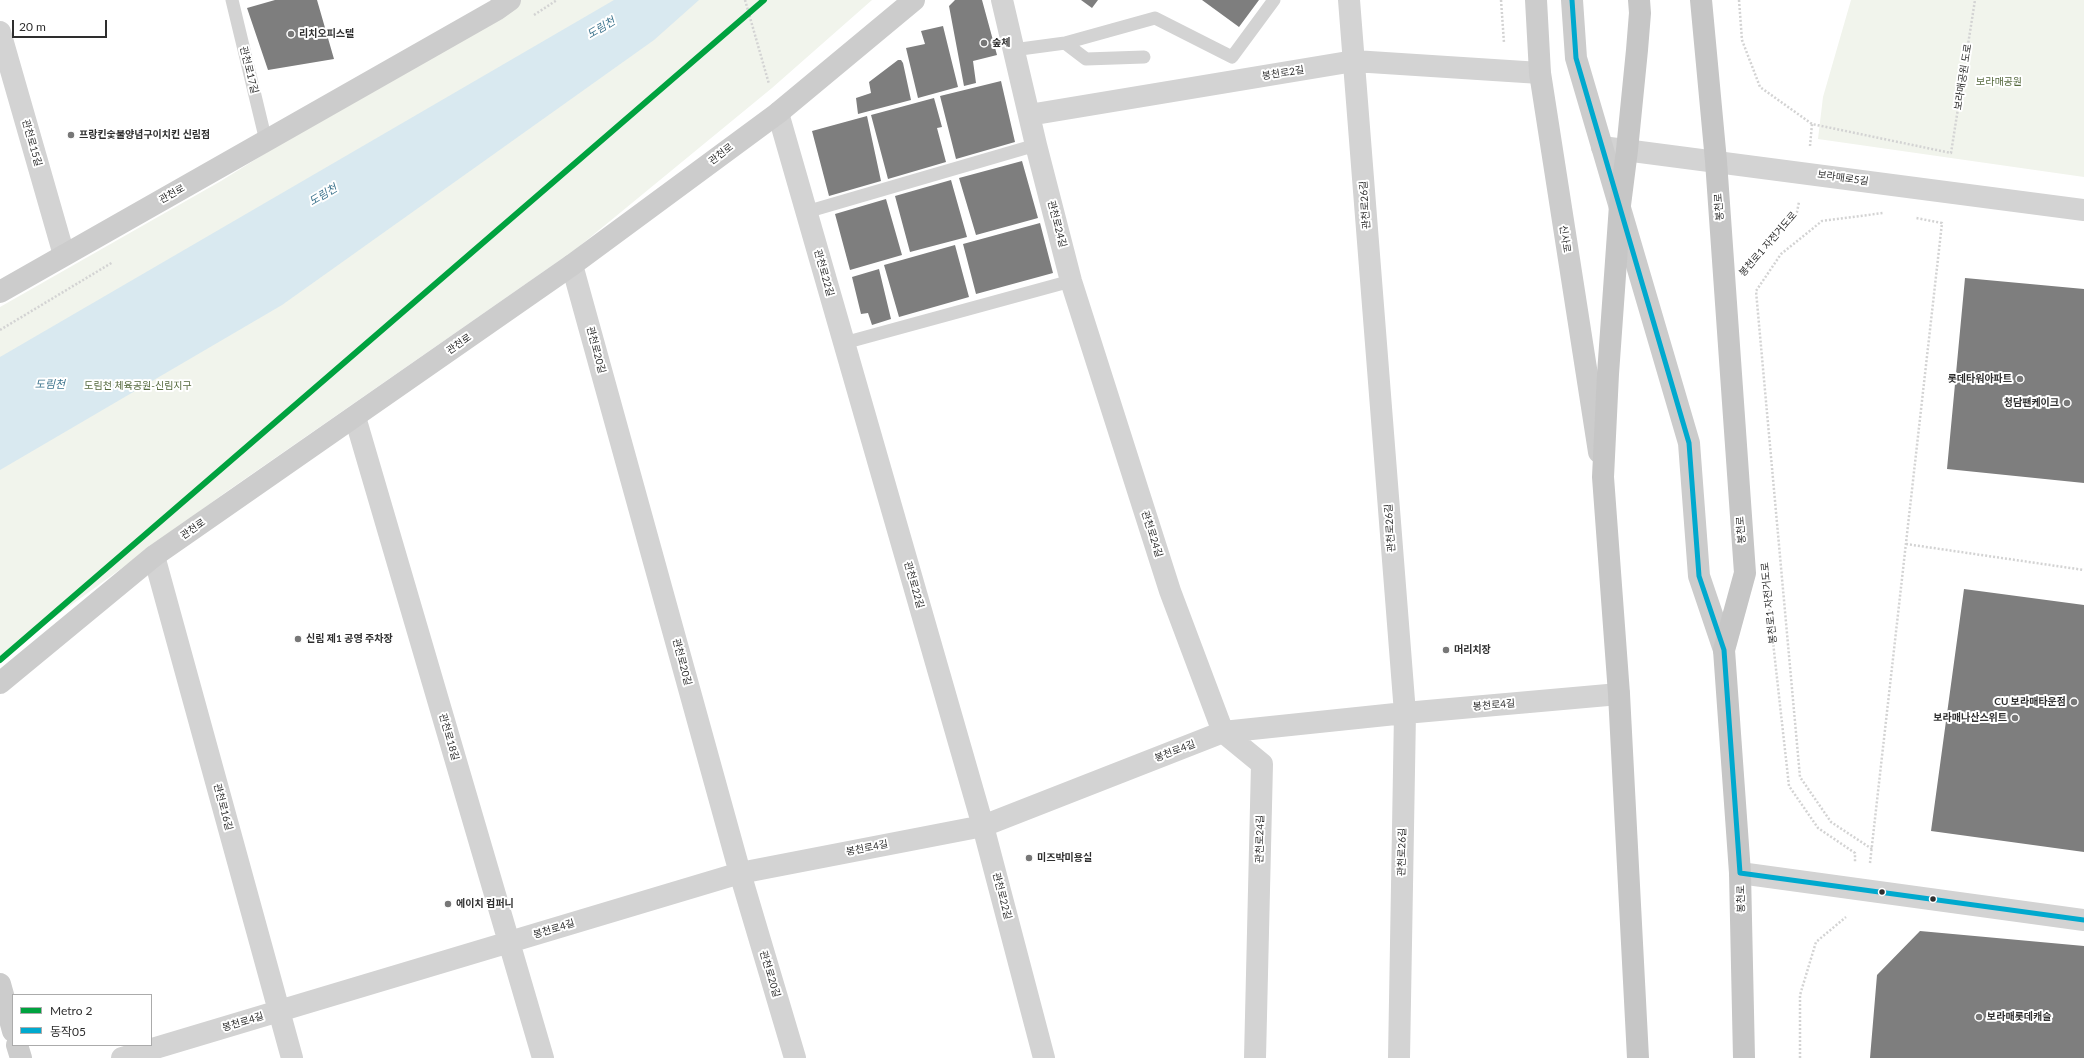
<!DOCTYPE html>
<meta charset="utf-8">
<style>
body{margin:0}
#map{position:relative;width:2084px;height:1058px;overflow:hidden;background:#fff;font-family:Lato,"Noto Sans KR",sans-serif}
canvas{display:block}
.legend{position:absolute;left:12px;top:994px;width:140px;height:52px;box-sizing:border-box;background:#fff;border:1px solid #ababab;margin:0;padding:5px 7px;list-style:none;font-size:12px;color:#2e2e2e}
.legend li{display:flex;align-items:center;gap:8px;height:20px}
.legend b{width:20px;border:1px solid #ababab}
.scale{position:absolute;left:12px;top:20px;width:95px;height:18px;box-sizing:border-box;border:2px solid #2e2e2e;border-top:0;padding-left:5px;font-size:12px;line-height:14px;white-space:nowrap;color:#2e2e2e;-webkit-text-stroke:3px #fff;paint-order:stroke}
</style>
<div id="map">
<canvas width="2084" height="1058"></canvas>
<ul class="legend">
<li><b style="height:5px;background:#00a23f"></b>Metro 2</li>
<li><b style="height:5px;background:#00a9ce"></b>동작05</li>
</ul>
<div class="scale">20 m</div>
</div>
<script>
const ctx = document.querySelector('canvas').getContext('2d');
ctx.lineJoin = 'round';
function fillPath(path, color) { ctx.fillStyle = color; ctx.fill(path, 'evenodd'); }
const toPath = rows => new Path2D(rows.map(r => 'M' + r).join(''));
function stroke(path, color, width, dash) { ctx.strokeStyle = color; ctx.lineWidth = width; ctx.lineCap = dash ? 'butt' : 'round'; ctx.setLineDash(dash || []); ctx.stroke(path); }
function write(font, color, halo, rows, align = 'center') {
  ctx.font = font + ' Lato,"Noto Sans KR",sans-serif'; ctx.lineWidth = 4; ctx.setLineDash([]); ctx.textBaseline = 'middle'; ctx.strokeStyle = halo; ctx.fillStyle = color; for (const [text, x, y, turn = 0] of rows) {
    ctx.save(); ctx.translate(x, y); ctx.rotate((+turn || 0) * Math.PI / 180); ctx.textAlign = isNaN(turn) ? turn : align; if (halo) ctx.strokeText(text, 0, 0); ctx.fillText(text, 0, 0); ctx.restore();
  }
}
fillPath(toPath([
 [510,0,872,0,772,88,576,249,226,492,0,657,0,307,221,181],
 [1851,0,2084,0,2084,177,1818,139,1823,97]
]), '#f1f4ec');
fillPath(toPath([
 [614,0,699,0,654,40,282,305,0,470,0,357]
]), '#d9e9f0');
fillPath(toPath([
 [275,0,317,0,334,59,268,70,247,8],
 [955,0,982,0,997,55,973,61,976,83,964,86,949,6],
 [1081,0,1098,0,1092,8],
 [1202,0,1259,0,1239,27],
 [943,26,958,87,918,98,906,48,925,44,921,31],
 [898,60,901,60,903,63,911,100,858,114,856,98,871,93,869,82],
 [1001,81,1015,142,956,159,940,96],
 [934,98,942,127,937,128,946,162,888,179,871,115],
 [867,116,881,181,829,196,812,131],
 [1022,161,1038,218,976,235,959,178],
 [951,180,967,237,910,252,895,196],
 [886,199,902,255,850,270,835,214],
 [1040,223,1053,273,976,294,963,244],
 [955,245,969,297,899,317,884,265],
 [879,269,891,319,872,325,868,313,861,314,852,277],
 [1965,278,2084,289,2084,483,1947,469],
 [1964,589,2084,605,2084,852,1931,831],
 [1920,931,2084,946,2084,1058,1870,1058,1877,975]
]), '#7e7e7e');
stroke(toPath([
 [745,0,769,84],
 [1501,0,1504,43],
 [1739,0,1742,40,1760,87,1812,124,1951,153,1975,0],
 [534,15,557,0],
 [1810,146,1812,124],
 [1751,263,1797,212,1799,202],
 [0,330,113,262],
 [1906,544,2084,570],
 [1768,597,1789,786,1818,828,1855,853,1855,862],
 [1872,849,1831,822,1800,777,1756,291,1781,254,1822,221,1883,213],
 [1870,863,1942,223,1916,218],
 [1800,1058,1800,995,1816,942,1846,917]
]), '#d3d3d3', 2.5, [2, 2]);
stroke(toPath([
 [232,0,266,141],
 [1065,43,1086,59,1144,57],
 [1013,50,1065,43,1155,18,1232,57,1274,0],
 [806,212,1036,145],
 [844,343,1071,281]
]), '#d3d3d3', 13);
stroke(toPath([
 [1002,0,1036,145,1071,281,1170,591,1223,732,1262,764,1255,1058],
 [1349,0,1405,713,1399,1058],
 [0,32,64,255],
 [778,113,983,826,1044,1058],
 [1029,115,1354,61,1540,73],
 [1602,147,2084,210],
 [572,265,740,873,795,1058],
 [355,417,543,1058],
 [154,556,292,1058],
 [1740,873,2084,920],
 [122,1058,740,873,983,826,1223,732,1405,713,1619,694]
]), '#d3d3d3', 22);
stroke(toPath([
 [1536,0,1540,73,1599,452],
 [1572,0,1576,58,1689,443,1699,576,1724,650],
 [0,292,496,10,510,0],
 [0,683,154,556,572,265,778,113,914,0],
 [0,984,13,1031],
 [17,1045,21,1058]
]), '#ccc', 22);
stroke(toPath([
 [1701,0,1716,161,1745,573,1724,650,1740,873,1744,1058],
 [1638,1058,1619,694,1603,477,1608,374,1620,205,1627,150,1637,50,1640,13,1639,0]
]), '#c6c6c6', 22);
stroke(toPath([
 [1572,0,1576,58,1689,443,1699,576,1724,650,1740,873,2084,920]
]), '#00a9ce', 5);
stroke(toPath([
 [0,660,764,0]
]), '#00a23f', 6);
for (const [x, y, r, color] of [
 [291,34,4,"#777"],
 [984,43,4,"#777"],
 [71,135,4,"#777"],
 [2020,379,4,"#777"],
 [2067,403,4,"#777"],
 [298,639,4,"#777"],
 [1446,650,4,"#777"],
 [2074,702,4,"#777"],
 [2015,718,4,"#777"],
 [1029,858,4,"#777"],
 [1882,892,3.5,"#2e2e2e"],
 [1933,899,3.5,"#2e2e2e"],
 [448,904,4,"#777"],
 [1979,1017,4,"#777"]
]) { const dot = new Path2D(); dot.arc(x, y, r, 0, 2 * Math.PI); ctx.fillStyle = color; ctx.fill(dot); stroke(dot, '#fff', 1.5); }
write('bold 10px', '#2e2e2e', '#fff', [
 ["리치오피스텔",299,34],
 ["숲체",992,43],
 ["프랑킨숯불양념구이치킨 신림점",79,135],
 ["롯데타워아파트",2012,379,"right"],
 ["청담팬케이크",2059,403,"right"],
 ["신림 제1 공영 주차장",306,639],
 ["머리치장",1454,650],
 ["CU 보라매타운점",2066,702,"right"],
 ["보라매나산스위트",2007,718,"right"],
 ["미즈박미용실",1037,858],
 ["에이치 컴퍼니",456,904],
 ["보라매롯데캐슬",1987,1017]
], 'left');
write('10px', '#2e2e2e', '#fff', [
 ["관천로17길",249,70,76],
 ["봉천로2길",1283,73,-9],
 ["보라매공원 도로",1963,77,-81],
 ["관천로15길",32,143,74],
 ["관천로",721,154,-37],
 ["보라매로5길",1843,178,8],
 ["관천로",172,194,-29],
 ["관천로26길",1365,205,-94],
 ["봉천로",1719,207,-94],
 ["관천로24길",1057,224,75],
 ["신사로",1565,239,81],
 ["봉천로1 자전거도로",1768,244,-49],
 ["관천로22길",824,273,74],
 ["관천로",459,344,-35],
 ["관천로20길",596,350,75],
 ["관천로26길",1390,528,-94],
 ["관천로",193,529,-35],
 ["봉천로",1741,530,-94],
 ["관천로24길",1152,534,72],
 ["관천로22길",914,585,74],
 ["봉천로1 자전거도로",1769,603,-96],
 ["관천로20길",682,662,75],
 ["봉천로4길",1494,705,-5],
 ["관천로18길",449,737,74],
 ["봉천로4길",1175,751,-21],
 ["관천로16길",223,807,75],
 ["관천로24길",1260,839,-89],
 ["봉천로4길",867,848,-11],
 ["관천로26길",1402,852,-89],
 ["관천로22길",1002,896,75],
 ["봉천로",1741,899,-91],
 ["봉천로4길",554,929,-17],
 ["관천로20길",770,974,73],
 ["봉천로4길",243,1022,-17]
]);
write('10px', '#55693d', '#fff', [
 ["보라매공원",1999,82],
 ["도림천 체육공원-신림지구",138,386]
]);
write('italic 11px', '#3f758e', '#fff', [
 ["도림천",601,28,-31],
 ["도림천",323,195,-31],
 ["도림천",50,384]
]);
</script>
